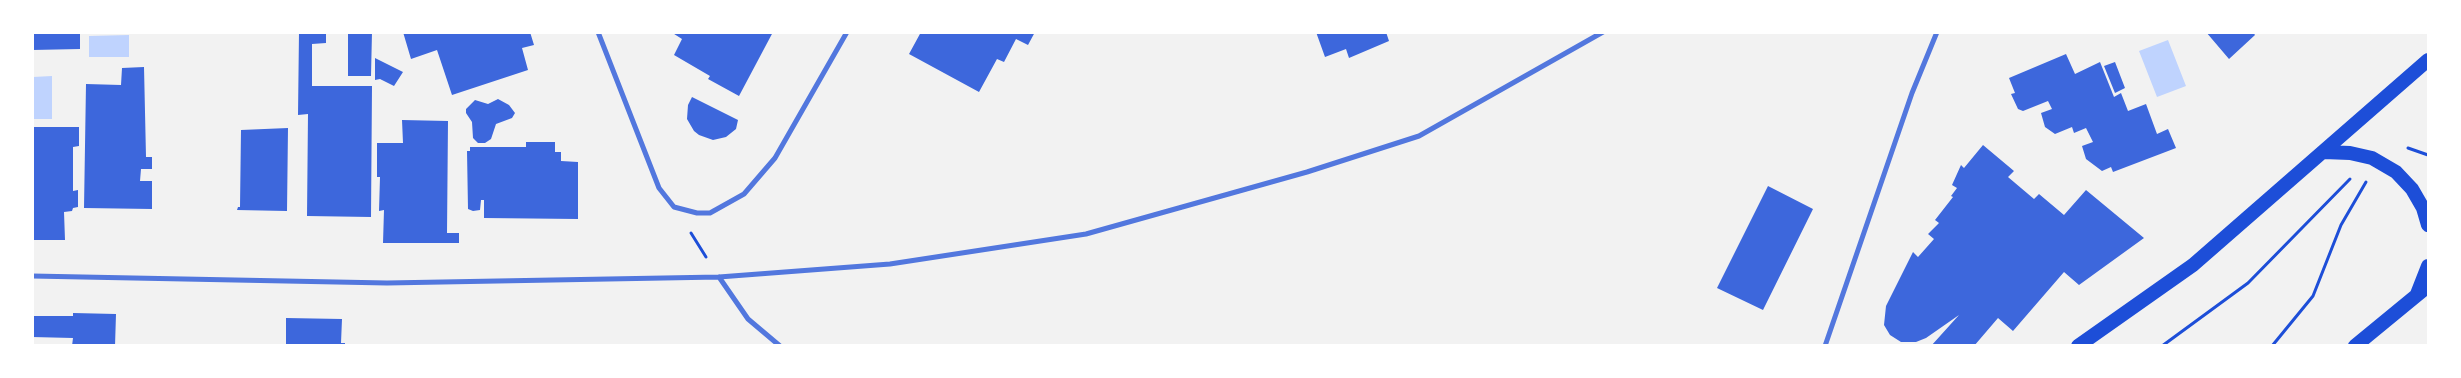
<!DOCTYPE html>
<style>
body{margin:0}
#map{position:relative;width:2461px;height:378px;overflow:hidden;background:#f2f2f2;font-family:Helvetica,sans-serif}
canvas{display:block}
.frame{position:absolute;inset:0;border:34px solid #fff;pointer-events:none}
</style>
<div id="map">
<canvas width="2461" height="378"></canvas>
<div class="frame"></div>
</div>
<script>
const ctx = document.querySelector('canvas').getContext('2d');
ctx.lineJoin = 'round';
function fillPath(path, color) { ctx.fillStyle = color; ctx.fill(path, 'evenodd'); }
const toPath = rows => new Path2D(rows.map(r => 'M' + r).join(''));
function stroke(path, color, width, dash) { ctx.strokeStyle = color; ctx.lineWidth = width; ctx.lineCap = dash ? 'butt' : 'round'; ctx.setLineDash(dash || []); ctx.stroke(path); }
fillPath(toPath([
 [129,35,129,57,89,57,89,36],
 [2168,40,2186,86,2157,97,2139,51],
 [52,76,52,119,33,119,33,77]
]), '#bfd3fe');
fillPath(toPath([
 [32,32,80,32,80,49,32,50],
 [299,32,326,32,326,43,312,44,312,86,372,86,371,217,307,216,308,114,298,115],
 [348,32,372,32,371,76,348,76],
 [403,32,530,32,534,45,522,48,528,70,452,95,437,50,411,59],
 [671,32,773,32,739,96,708,79,710,76,674,55,682,39],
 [921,32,1035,32,1028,45,1016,39,1004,62,997,59,979,92,909,54],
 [1316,32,1386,32,1389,41,1349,58,1346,49,1325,57],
 [2206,32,2253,32,2255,35,2229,59],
 [2066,54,2075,74,2100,62,2114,97,2121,93,2128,111,2146,104,2157,134,2168,129,2176,148,2113,172,2111,167,2102,171,2086,159,2082,146,2093,142,2086,128,2074,133,2072,127,2055,134,2045,127,2041,113,2052,109,2048,101,2023,111,2018,109,2011,94,2015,93,2009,78],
 [375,58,403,72,394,86,380,79,375,80],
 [2115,62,2125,88,2115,93,2104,66],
 [144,67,146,157,152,157,152,169,141,169,140,181,152,181,152,209,84,208,86,84,121,85,122,68],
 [692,97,738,120,736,129,726,137,713,140,699,135,694,131,687,119,688,105],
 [498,99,509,105,515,113,512,118,496,124,491,139,485,143,478,143,473,138,472,122,466,113,466,109,475,100,488,104],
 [402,120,448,121,447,233,459,233,459,243,383,243,384,210,379,211,380,177,377,177,377,143,403,143],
 [32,127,79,127,79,146,73,147,73,191,78,190,78,207,73,208,72,211,64,212,65,240,32,240],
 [288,128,287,211,237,210,238,207,240,207,241,130],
 [526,142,555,142,555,152,561,152,561,161,578,162,578,219,484,218,484,200,481,200,480,210,473,211,468,209,467,151,470,151,470,147,526,147],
 [1983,145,2014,171,2008,177,2034,199,2039,194,2064,215,2086,190,2144,238,2079,285,2064,272,2013,331,1998,318,1974,346,1931,346,1959,315,1926,338,1916,342,1901,342,1890,335,1884,325,1886,306,1913,252,1918,257,1934,239,1928,234,1939,223,1935,220,1953,197,1951,196,1957,188,1952,185,1961,165,1964,168],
 [1768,186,1813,209,1763,310,1717,288],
 [73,313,116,314,115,346,72,346,73,338,32,337,32,316,73,316],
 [286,318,342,319,341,343,345,343,345,346,286,346]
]), '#3d67dc');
stroke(toPath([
 [2408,148,2428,155],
 [691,233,706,257],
 [2162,346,2248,283,2350,179],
 [2272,346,2313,296,2341,225,2366,182]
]), '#1d4ed8', 3);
stroke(toPath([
 [598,32,659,188,674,207,697,213,710,213,744,194,775,158,847,32],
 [32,276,387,283,719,277,890,264,1086,234,1307,172,1419,136,1603,32],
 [719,277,748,319,780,346],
 [1825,346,1912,93,1937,32]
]), '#5277de', 5);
stroke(toPath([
 [2324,152,2350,153,2372,158,2396,172,2412,189,2423,208,2428,225],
 [2417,294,2428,266],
 [2078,346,2193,265,2428,60],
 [2355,346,2428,286]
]), '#1d4ed8', 14);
</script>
